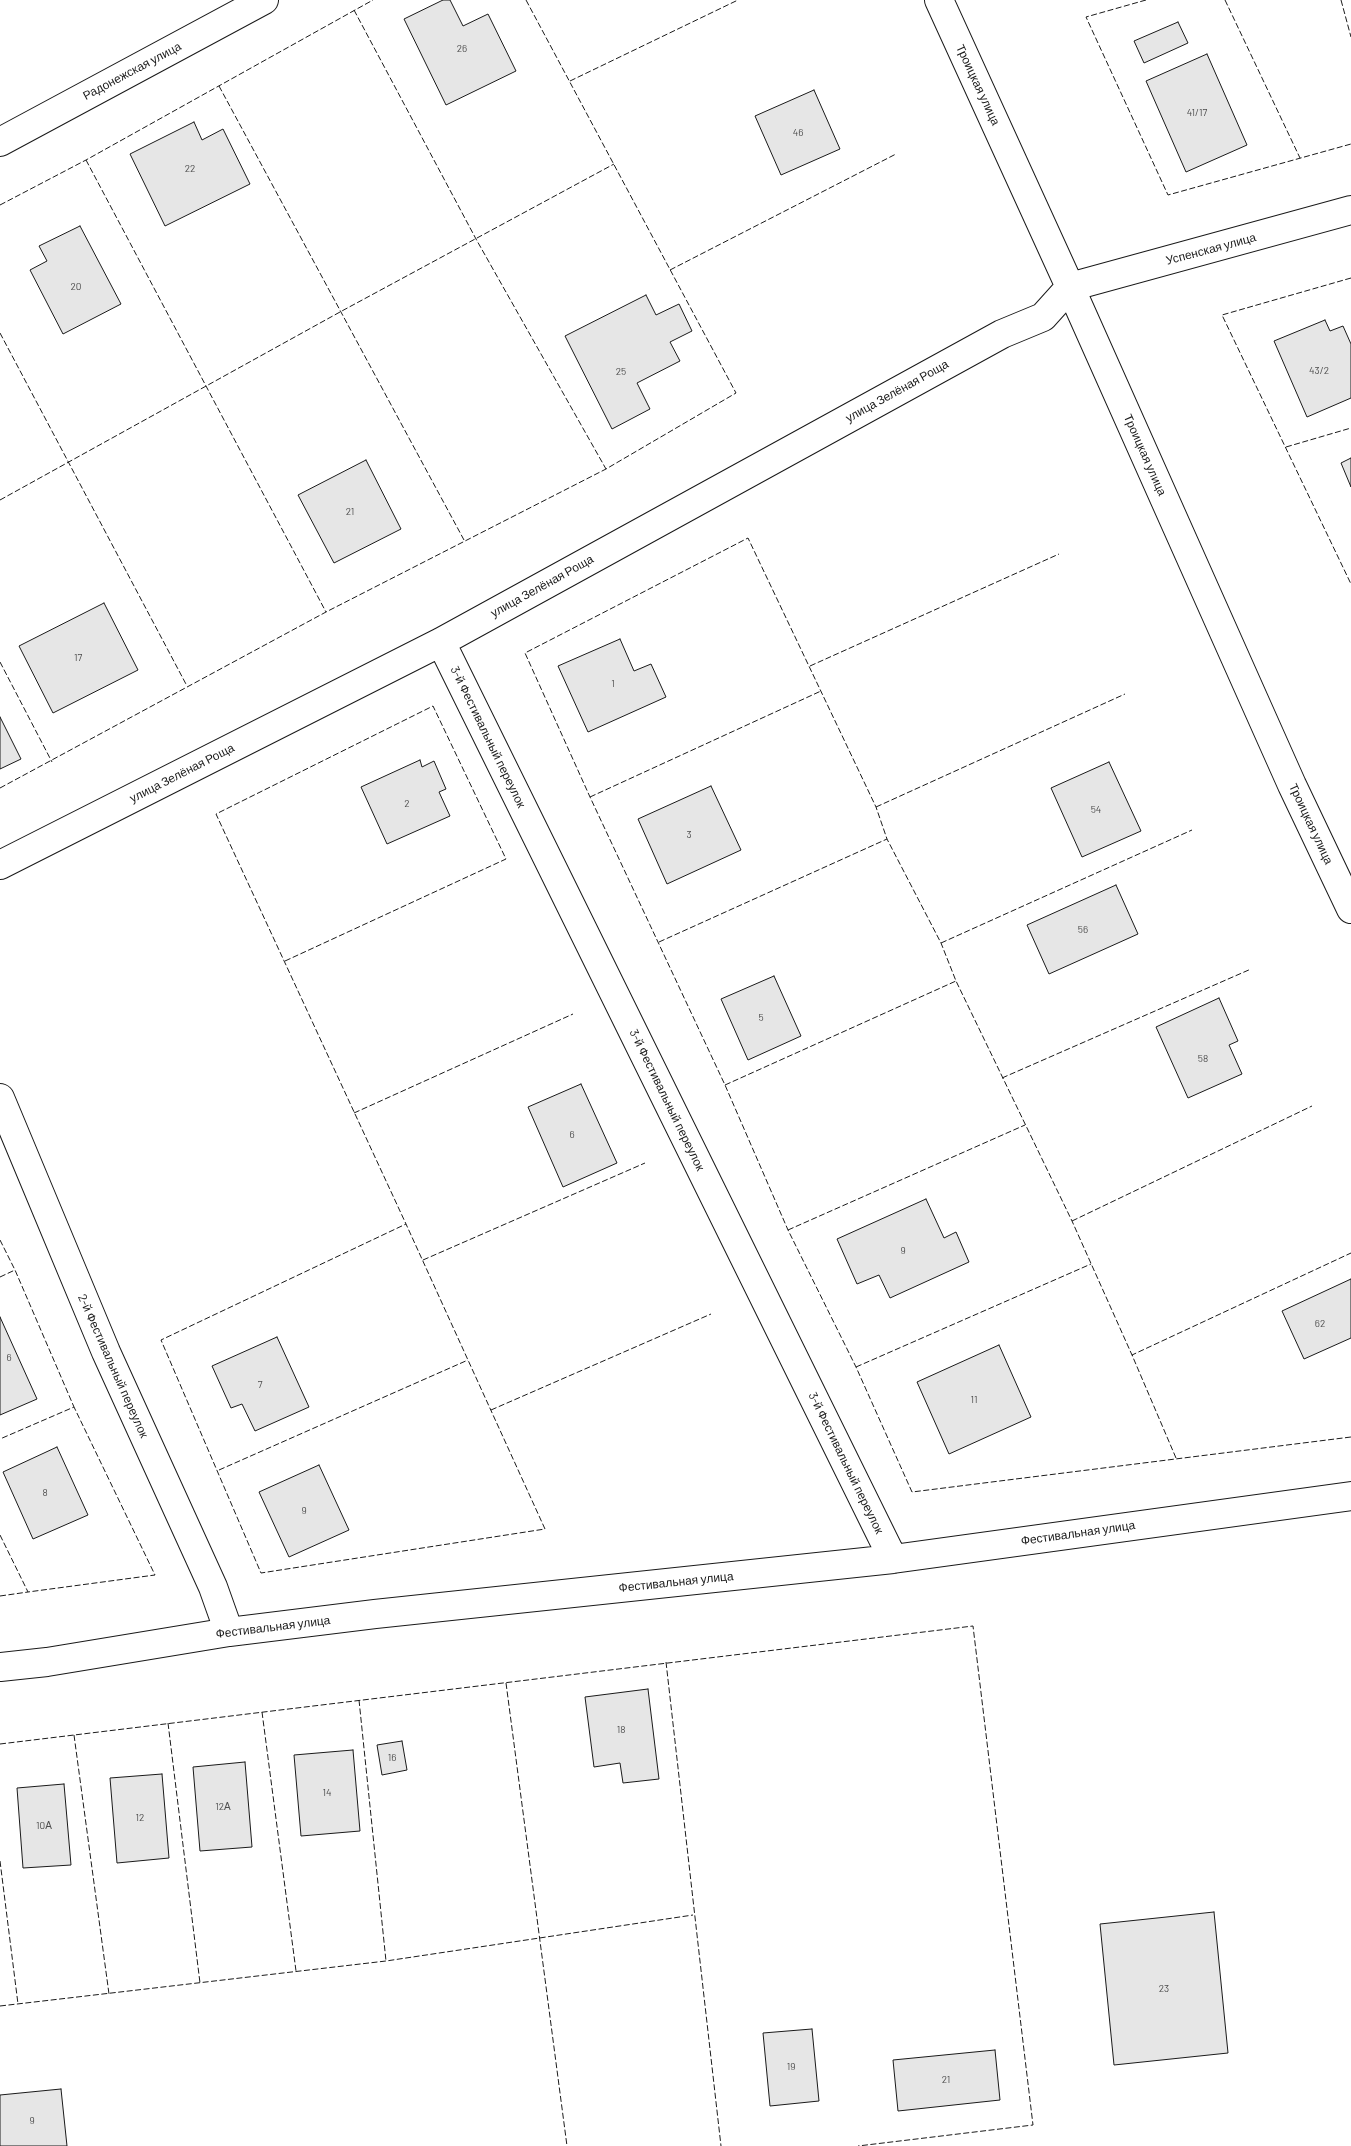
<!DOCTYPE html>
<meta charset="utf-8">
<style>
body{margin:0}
canvas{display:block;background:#fff}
</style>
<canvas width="1351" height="2146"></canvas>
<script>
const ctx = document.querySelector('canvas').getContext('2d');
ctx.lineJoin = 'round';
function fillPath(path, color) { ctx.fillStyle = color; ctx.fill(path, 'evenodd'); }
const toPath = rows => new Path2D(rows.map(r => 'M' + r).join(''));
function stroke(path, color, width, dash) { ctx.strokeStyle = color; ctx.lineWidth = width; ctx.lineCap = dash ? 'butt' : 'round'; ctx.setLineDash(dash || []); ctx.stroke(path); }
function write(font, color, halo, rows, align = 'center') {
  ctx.font = font + ' Barlow,sans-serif'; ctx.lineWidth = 4; ctx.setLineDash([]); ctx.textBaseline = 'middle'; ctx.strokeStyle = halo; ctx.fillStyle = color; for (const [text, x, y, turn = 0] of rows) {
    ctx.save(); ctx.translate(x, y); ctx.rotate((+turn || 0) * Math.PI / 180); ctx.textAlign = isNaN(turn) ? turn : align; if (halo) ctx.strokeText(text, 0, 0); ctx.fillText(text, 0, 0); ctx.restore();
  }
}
const building = toPath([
 [443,0,450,0,463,26,488,14,516,71,446,105,404,19,443,0],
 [1178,22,1188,43,1144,63,1134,41,1178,22],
 [1207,54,1247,145,1186,172,1146,81,1207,54],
 [814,90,840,149,781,175,755,116,814,90],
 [194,122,202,140,223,129,250,184,165,226,130,154,194,122],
 [80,226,121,304,63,334,30,270,47,261,39,246,80,226],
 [646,295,656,315,679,304,692,331,670,342,680,361,637,383,650,409,612,429,565,336,646,295],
 [1325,320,1330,331,1343,326,1351,344,1351,398,1307,417,1274,341,1325,320],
 [1351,458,1351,487,1341,463,1351,458],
 [366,460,401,529,334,563,298,495,366,460],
 [104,603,138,670,53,713,19,646,104,603],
 [620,639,634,671,651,664,666,697,588,732,558,666,620,639],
 [0,717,21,759,0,769,0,717],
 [420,760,422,767,434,761,446,789,439,792,450,816,387,844,361,787,420,760],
 [1109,762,1141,831,1082,857,1051,788,1109,762],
 [711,786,741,850,667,884,638,819,711,786],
 [1116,885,1138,934,1049,974,1027,925,1116,885],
 [774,976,801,1036,748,1060,721,999,774,976],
 [1219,998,1238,1041,1229,1045,1242,1074,1188,1098,1156,1027,1219,998],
 [581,1084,617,1163,563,1187,528,1107,581,1084],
 [926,1199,944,1238,956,1232,969,1262,890,1298,879,1275,857,1284,837,1239,926,1199],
 [1351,1279,1351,1338,1304,1359,1282,1311,1351,1279],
 [0,1317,37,1399,0,1415,0,1317],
 [277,1337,309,1407,255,1431,242,1404,231,1408,212,1366,277,1337],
 [999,1345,1031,1417,949,1454,917,1382,999,1345],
 [57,1447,88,1515,33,1539,3,1472,57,1447],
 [319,1465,349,1530,289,1557,259,1492,319,1465],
 [648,1689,659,1779,623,1783,620,1763,594,1767,585,1697,648,1689],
 [402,1741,407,1770,382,1775,377,1745,402,1741],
 [353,1750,360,1831,301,1836,294,1755,353,1750],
 [245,1762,252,1847,200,1851,193,1767,245,1762],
 [162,1774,169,1858,117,1863,110,1778,162,1774],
 [64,1784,71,1865,23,1868,17,1788,64,1784],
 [1214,1912,1228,2053,1114,2065,1100,1924,1214,1912],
 [812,2029,819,2101,770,2106,763,2033,812,2029],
 [995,2050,1000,2100,898,2111,893,2060,995,2050],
 [61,2089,67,2146,0,2146,0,2095,61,2089]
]);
fillPath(building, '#e6e6e6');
stroke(building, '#1a1a1a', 1);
const street = toPath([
 [939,0,1070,287,1292,785,1351,909],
 [0,142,264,0],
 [441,642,893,1559],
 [0,865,441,642,1002,334,1043,317,1070,287,1351,210],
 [0,1098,106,1352,213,1587,229,1632],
 [0,1667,47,1662,229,1632,375,1614,893,1559,1351,1496]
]);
stroke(street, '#1a1a1a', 30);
stroke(street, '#fff', 28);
stroke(toPath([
 [1146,0,1086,17,1168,195,1351,144],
 [1225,0,1300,158],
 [1341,0,1351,37],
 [354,10,476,239,606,469],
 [570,81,738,0],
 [219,86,464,540],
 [86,160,326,612],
 [0,205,86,160,373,0],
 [670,270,896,154],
 [1351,278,1222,315,1351,584],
 [0,333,187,686],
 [1286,447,1351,428],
 [0,500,340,312,614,164],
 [0,662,52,762],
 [810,666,1059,554],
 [0,788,326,612,606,469,736,393,526,0],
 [590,797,821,691],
 [876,807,1125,694],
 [659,942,887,839],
 [941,943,1192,830],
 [285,961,506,859,433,706,216,814,406,1224,545,1529,261,1573,161,1340,406,1224],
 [1002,1078,1251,969],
 [725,1085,956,981],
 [354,1113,573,1014],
 [1072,1221,1312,1106],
 [788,1230,1025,1125],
 [0,1240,15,1270],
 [423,1260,645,1163],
 [0,1277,15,1270,74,1407,0,1439],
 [1133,1356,1132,1355,1351,1253],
 [856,1367,1091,1264],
 [491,1410,711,1314],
 [1176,1458,1132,1355,1072,1221,956,981,941,943,887,839,876,807,748,538,525,653,590,797,725,1085,788,1230,856,1367,912,1492,1351,1437],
 [219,1470,468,1360],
 [0,1535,28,1592,155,1575,74,1407],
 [0,1596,28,1592],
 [666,1662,721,2146],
 [506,1683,567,2146],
 [359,1700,386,1961],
 [262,1712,296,1971],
 [168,1723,200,1983],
 [74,1735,109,1994],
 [0,1744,973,1626,1033,2125,858,2146],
 [0,1861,18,2004],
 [0,2006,386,1961,693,1915]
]), '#1a1a1a', 1, [6, 2.5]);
write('10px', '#4d4d4d', null, [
 ["26",462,49],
 ["41/17",1197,113],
 ["46",798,133],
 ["22",190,169],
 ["20",76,287],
 ["43/2",1319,371],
 ["25",621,372],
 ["21",350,512],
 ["17",78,658],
 ["1",613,684],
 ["2",407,804],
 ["54",1096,810],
 ["3",689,835],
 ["56",1083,930],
 ["5",761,1018],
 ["58",1203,1059],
 ["6",572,1135],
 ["9",903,1251],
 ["62",1320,1324],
 ["6",9,1358],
 ["7",260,1385],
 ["11",974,1400],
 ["8",45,1493],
 ["9",304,1511],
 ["18",621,1730],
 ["16",392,1758],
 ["14",327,1793],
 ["12А",223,1807],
 ["12",140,1818],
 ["10А",44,1826],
 ["23",1164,1989],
 ["19",791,2067],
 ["21",946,2080],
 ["9",32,2121]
]);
write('12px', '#1a1a1a', '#fff', [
 ["Радонежская улица",132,71,-28],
 ["Троицкая улица",978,85,65],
 ["Успенская улица",1211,249,-15],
 ["улица Зелёная Роща",897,391,-29],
 ["Троицкая улица",1145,455,66],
 ["улица Зелёная Роща",542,586,-29],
 ["3-й Фестивальный переулок",488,737,64],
 ["улица Зелёная Роща",182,773,-27],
 ["Троицкая улица",1311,824,65],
 ["3-й Фестивальный переулок",667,1100,64],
 ["2-й Фестивальный переулок",113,1366,66],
 ["3-й Фестивальный переулок",846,1463,64],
 ["Фестивальная улица",1078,1533,-8],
 ["Фестивальная улица",676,1582,-6],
 ["Фестивальная улица",273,1627,-7]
]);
</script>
